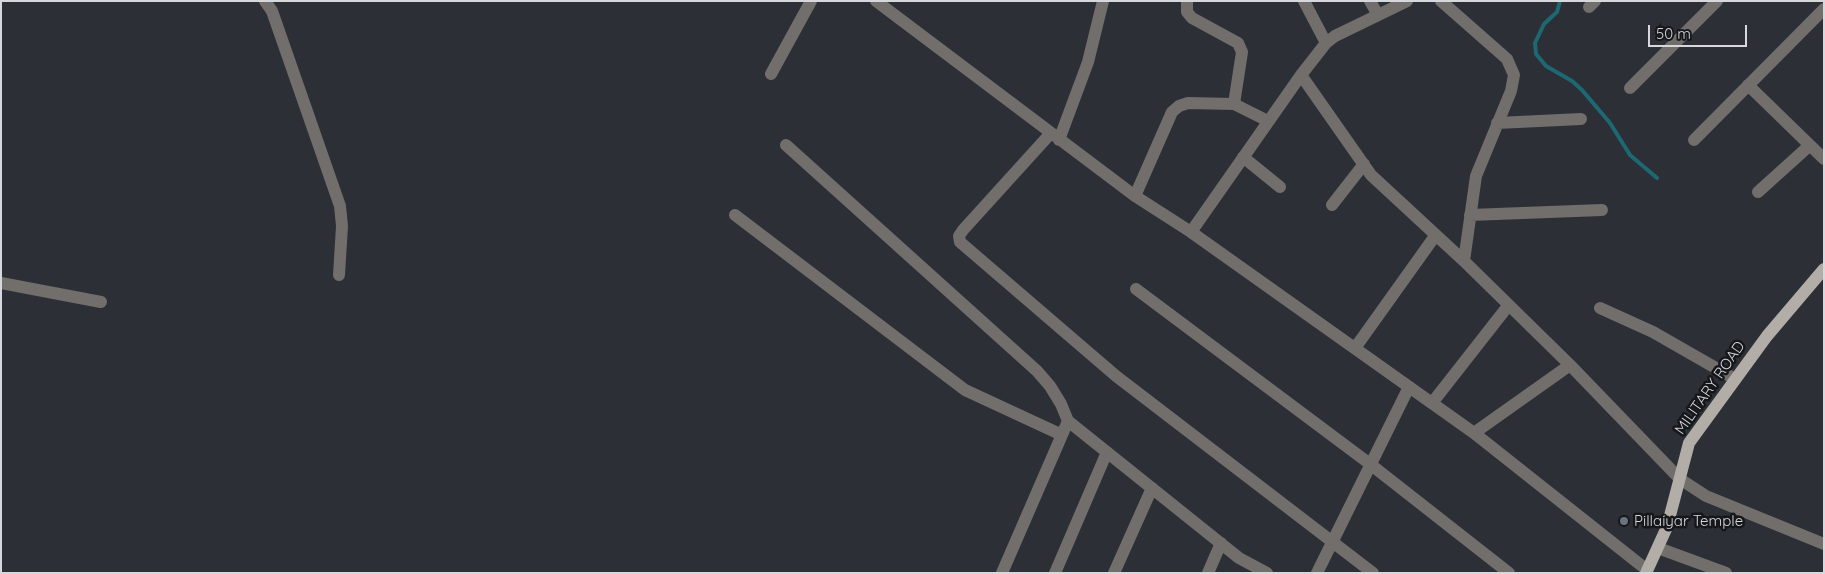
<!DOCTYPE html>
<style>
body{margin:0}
#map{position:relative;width:1825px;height:574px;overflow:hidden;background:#2c2f35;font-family:Quicksand,sans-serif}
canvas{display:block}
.frame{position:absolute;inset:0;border:2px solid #d6d8dc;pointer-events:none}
.scale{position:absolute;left:1648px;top:25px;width:99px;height:22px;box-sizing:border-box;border:2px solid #d6d8dc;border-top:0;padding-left:6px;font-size:15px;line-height:18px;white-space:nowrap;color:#d6d8dc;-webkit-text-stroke:4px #15171a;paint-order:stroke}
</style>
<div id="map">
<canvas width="1825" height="574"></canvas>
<div class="frame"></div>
<div class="scale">50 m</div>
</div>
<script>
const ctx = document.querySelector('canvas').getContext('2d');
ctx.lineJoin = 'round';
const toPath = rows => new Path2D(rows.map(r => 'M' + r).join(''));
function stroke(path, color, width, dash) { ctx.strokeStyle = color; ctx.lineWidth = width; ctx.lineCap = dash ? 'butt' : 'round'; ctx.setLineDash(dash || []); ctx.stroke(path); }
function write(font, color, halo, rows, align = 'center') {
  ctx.font = font + ' Quicksand,sans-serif'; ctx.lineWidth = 5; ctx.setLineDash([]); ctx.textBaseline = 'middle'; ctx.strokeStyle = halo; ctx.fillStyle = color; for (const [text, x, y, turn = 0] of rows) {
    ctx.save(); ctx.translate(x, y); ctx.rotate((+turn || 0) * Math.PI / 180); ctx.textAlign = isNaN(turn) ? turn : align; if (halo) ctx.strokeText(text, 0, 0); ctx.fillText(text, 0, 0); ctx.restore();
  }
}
stroke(toPath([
 [1560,1,1557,12,1544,24,1535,43,1536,54,1546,66,1572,81,1582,90,1610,123,1630,155,1657,178]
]), '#1e6873', 4);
stroke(toPath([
 [265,1,272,11,340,206,342,226,339,275],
 [876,1,1135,196,1191,232,1474,433,1647,570],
 [1187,1,1187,12,1192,18,1238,43,1242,52,1234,104],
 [1304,1,1326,43],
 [1370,1,1378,15],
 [1441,1,1507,59,1514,75,1511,91,1476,176,1464,261],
 [1589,7,1595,1],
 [771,74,811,1],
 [1301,75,1326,43,1335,36,1407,1],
 [1748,85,1824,159],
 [1630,88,1717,1],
 [1497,123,1581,119],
 [1051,133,963,230,959,236,960,242,1116,376,1373,573],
 [1059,140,1088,62,1103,1],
 [1694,140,1824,9],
 [786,145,1037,371,1050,386,1061,404,1068,421,1002,573],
 [1243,157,1280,187],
 [1758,192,1809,146],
 [1135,196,1172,112,1179,106,1188,103,1234,104,1268,121],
 [1332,205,1364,164],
 [735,215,965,390,1062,435],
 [1470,215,1602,210],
 [1191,232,1301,75,1371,175,1464,261,1570,365,1680,479,1706,496,1824,544],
 [1,283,101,302],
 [1136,289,1370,464,1509,573],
 [1600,308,1653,332,1735,379],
 [1355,348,1435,236],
 [1432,403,1508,306],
 [1068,421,1239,558,1267,573],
 [1474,433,1570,365],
 [1658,548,1726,573],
 [1055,573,1107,452],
 [1114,573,1152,488],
 [1208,573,1221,543],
 [1317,573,1409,387]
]), '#716e6b', 12);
stroke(toPath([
 [1646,573,1667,527,1689,443,1767,336,1824,269]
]), '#b2aea7', 12);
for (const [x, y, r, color] of [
 [1624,521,5,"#6b7280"]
]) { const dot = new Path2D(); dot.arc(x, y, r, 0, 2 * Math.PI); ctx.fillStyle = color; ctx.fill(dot); stroke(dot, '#15171a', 2); }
write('15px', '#d6d8dc', '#15171a', [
 ["MILITARY ROAD",1710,388,-55]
]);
write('15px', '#d6d8dc', '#15171a', [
 ["Pillaiyar Temple",1634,521]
], 'left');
</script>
